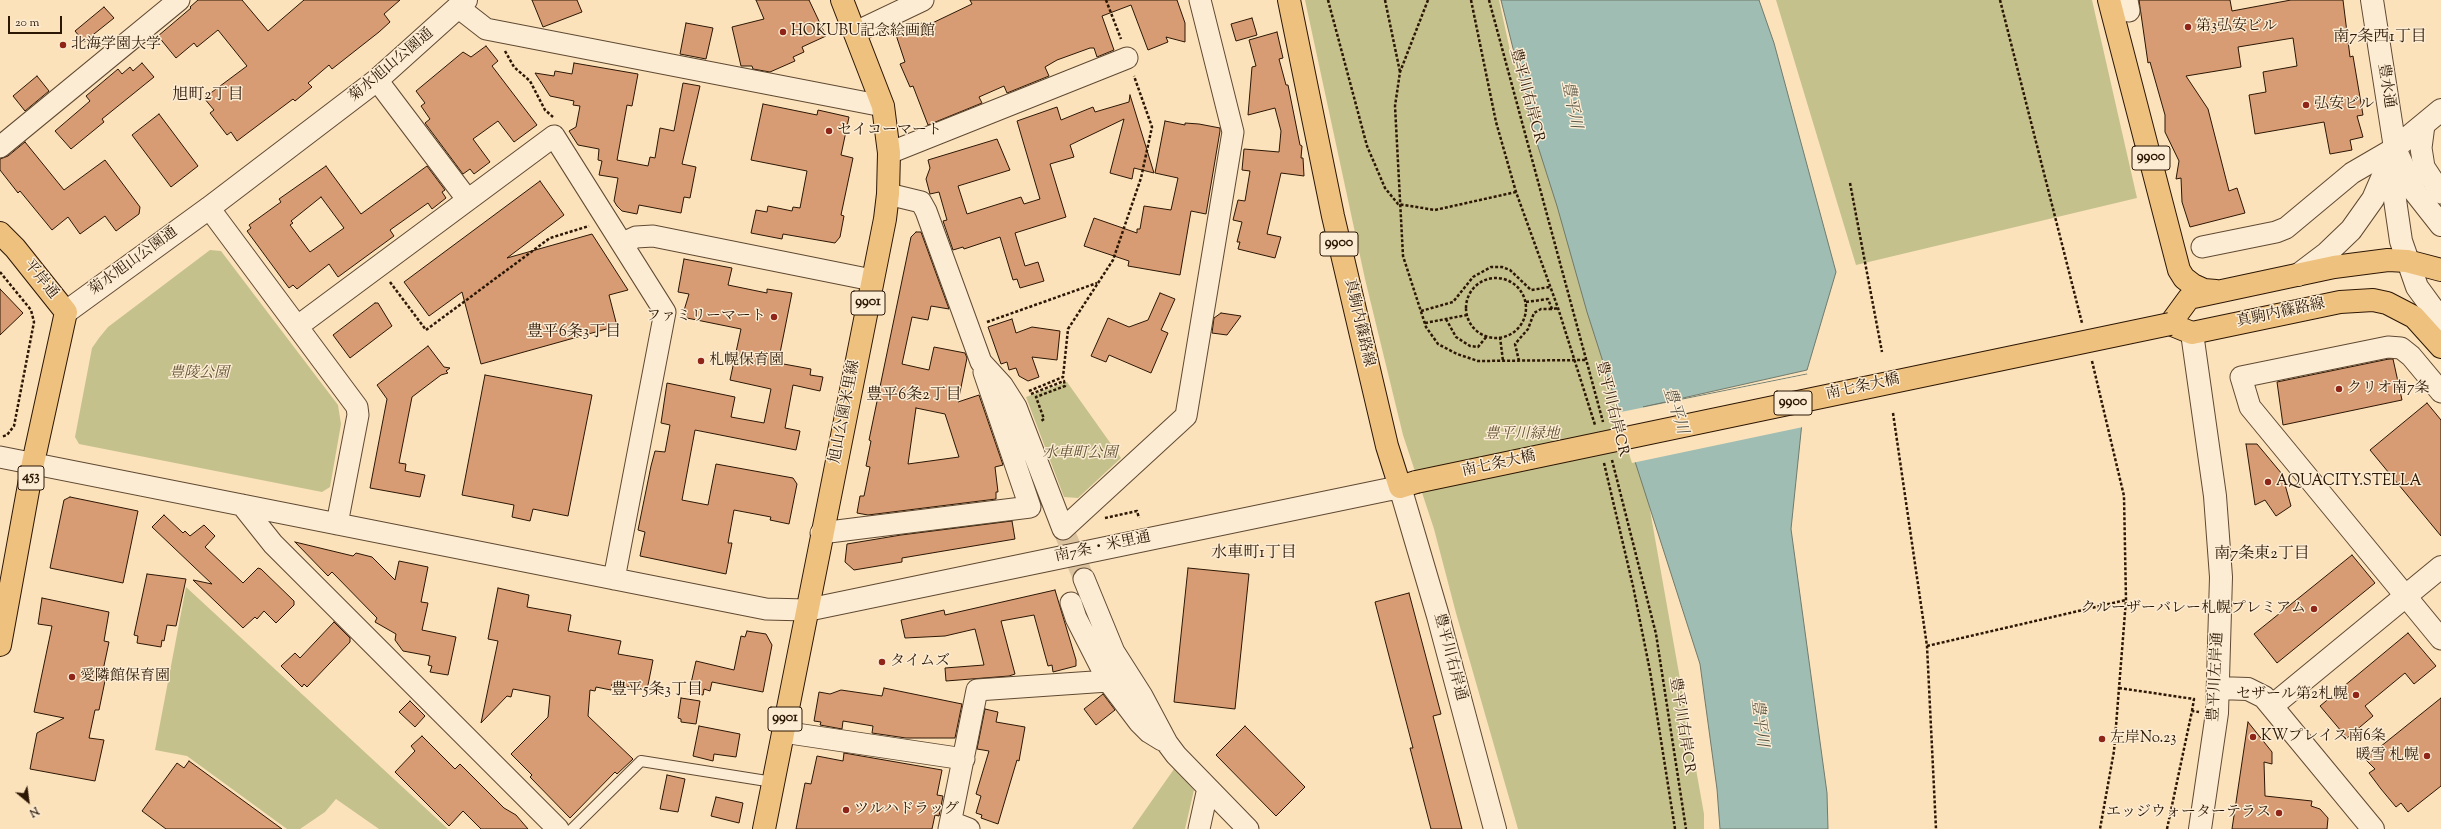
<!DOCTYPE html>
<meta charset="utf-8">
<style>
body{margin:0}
#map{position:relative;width:2441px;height:829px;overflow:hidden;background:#fbe2bb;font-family:"Sorts Mill Goudy",serif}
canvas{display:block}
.north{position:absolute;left:8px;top:781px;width:40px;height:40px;-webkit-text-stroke:3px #fcecd3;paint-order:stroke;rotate:151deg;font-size:11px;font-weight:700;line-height:16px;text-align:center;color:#2c1604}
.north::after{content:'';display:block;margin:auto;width:14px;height:18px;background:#2c1604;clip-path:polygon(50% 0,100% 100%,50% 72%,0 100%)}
.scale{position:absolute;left:8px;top:16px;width:54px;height:18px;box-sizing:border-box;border:2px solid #2c1604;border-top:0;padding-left:5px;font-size:12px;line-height:14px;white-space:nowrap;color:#2c1604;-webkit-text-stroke:3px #fcecd3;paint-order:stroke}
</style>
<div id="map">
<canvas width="2441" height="829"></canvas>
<div class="north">N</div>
<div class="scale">20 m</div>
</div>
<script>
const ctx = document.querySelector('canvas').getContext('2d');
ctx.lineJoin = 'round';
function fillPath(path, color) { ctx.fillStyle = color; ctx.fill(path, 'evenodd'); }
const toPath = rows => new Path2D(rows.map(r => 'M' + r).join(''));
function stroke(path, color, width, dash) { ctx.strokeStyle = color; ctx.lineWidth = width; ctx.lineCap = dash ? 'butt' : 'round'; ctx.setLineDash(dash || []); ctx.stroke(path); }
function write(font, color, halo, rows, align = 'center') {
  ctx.font = font + ' "Sorts Mill Goudy","Noto Serif JP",serif'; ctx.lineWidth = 3; ctx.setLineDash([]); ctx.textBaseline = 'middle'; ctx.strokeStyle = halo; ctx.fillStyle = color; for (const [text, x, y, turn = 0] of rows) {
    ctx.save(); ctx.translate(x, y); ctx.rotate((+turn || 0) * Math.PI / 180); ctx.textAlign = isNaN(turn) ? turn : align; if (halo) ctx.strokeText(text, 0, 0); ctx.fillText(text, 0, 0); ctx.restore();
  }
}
fillPath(toPath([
 [1305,0,1499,0,1511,55,1632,409,1704,814,1704,829,1518,829,1456,613,1434,529,1403,435,1365,279],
 [1776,0,2092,0,2137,198,1856,265],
 [210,250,221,251,338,405,341,424,330,487,322,492,79,444,75,437,92,348,99,338,108,327],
 [1067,382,1121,458,1078,498,1064,497,1026,397],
 [186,587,448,829,379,829,336,799,325,812,300,829,287,829,187,756,155,750],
 [1174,769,1194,790,1185,829,1132,829]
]), '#c5c18c');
const water = toPath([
 [1501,0,1759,0,1774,43,1836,272,1807,370,1643,407,1807,374,1791,529,1827,793,1828,829,1720,829,1717,789,1700,664,1587,312,1557,206,1535,137,1501,0]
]);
fillPath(water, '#9fbdb2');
stroke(water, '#717a6c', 1);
fillPath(toPath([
 [1809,374,1803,427,1632,463,1616,413]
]), '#fbe2bb');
const building = toPath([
 [198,0,242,0,268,31,304,0,400,0,384,14,390,22,379,32,332,69,329,65,308,83,312,87,295,101,293,99,237,141,231,132,227,135,210,113,214,110,204,98,247,66,218,30,197,47,194,43,176,58,158,36,191,8,190,7,198,0],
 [532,0,577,0,582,12,543,27,532,0],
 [756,0,809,0,826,36,802,47,804,52,793,57,795,61,770,72,753,69,752,66,741,66,732,27,764,19,756,0],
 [970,0,1177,0,1185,23,1185,42,1166,37,1168,42,1148,50,1131,5,1102,16,1114,50,1097,57,1094,48,1090,48,1057,60,1045,67,1049,76,1007,93,1004,86,979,97,982,103,928,125,913,86,910,87,900,64,905,62,896,35,922,23,924,27,972,4,970,0],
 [2139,0,2230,0,2232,11,2291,0,2343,0,2350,57,2353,56,2363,115,2357,116,2363,137,2350,140,2352,150,2330,154,2324,122,2255,134,2249,95,2266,92,2263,72,2297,66,2293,38,2238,47,2241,67,2186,76,2208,109,2229,191,2237,188,2245,213,2190,227,2182,202,2181,178,2176,179,2179,161,2165,132,2165,115,2150,62,2148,63,2139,0],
 [104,7,114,18,84,42,75,31,104,7],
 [1252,18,1257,35,1236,41,1231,24,1252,18],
 [686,23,713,28,706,59,680,54,686,23],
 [1277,32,1283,58,1279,59,1286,85,1288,85,1300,145,1302,146,1301,158,1303,158,1304,176,1281,173,1267,234,1281,237,1275,258,1238,249,1240,242,1237,242,1242,222,1233,220,1238,200,1245,201,1250,171,1242,170,1244,149,1279,152,1281,131,1275,108,1248,115,1252,67,1256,66,1249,40,1277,32],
 [486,46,498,61,492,66,537,125,514,142,498,121,473,139,490,162,474,174,470,169,463,174,425,123,430,119,421,106,425,103,416,91,463,52,471,57,486,46],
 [142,63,154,77,102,119,104,122,71,149,55,131,90,101,86,96,118,69,122,74,130,67,133,71,142,63],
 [574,63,638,74,632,106,627,105,617,160,648,166,650,157,655,158,660,128,674,131,683,83,700,86,682,164,696,167,690,198,684,197,681,213,639,205,637,214,622,211,617,206,614,201,618,178,599,175,602,161,598,160,599,149,578,145,569,131,576,127,580,106,573,105,574,101,550,96,535,73,554,76,555,71,572,74,574,63],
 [37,76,49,91,25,111,13,96,37,76],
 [1130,95,1154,173,1134,168,1132,179,1110,173,1124,119,1070,145,1074,157,1050,164,1066,217,1015,233,1025,266,1038,262,1044,281,1020,288,1017,279,1013,280,1000,237,964,249,963,247,953,250,943,221,947,220,939,192,930,194,926,179,930,168,928,160,997,139,1010,170,958,186,967,214,1021,197,1024,204,1040,199,1017,121,1057,107,1061,120,1093,107,1095,112,1129,102,1130,95],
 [763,104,817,115,818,110,849,117,841,155,853,158,841,215,844,216,840,237,835,243,783,234,782,239,751,233,756,210,767,212,768,206,792,211,793,207,800,208,807,171,751,160,763,104],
 [159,114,198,166,171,187,132,135,159,114],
 [1165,121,1185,125,1185,123,1199,124,1220,128,1220,131,1206,214,1191,211,1180,275,1128,266,1129,261,1084,246,1094,218,1137,233,1137,229,1140,229,1144,206,1171,210,1178,178,1155,173,1165,121],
 [25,142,64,190,105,160,140,207,139,214,116,231,105,216,80,234,68,217,52,230,20,191,18,193,0,170,0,159,8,156,25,142],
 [326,166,361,214,427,166,445,190,442,192,446,198,432,209,428,203,390,230,394,236,338,277,329,264,297,289,293,285,289,288,247,231,251,228,249,225,281,202,279,199,326,166],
 [321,197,344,228,310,252,290,225,293,223,291,221,321,197],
 [540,181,564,215,507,258,592,234,628,290,609,295,617,326,481,364,462,292,429,316,404,282,540,181],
 [916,232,921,232,949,309,931,306,928,320,912,317,902,364,929,370,934,347,965,353,967,358,958,402,979,395,1003,465,995,467,998,492,996,492,996,499,868,515,857,513,860,496,864,496,870,467,866,466,871,441,869,440,911,237,916,232],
 [916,408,945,414,959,457,908,464,916,408],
 [684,259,732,268,728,285,767,293,767,289,792,293,778,363,811,369,810,375,823,377,820,391,793,385,785,428,800,431,796,450,695,430,682,500,708,505,716,464,793,478,797,484,789,524,770,520,771,517,734,510,728,543,732,543,726,574,640,556,645,532,638,530,651,466,655,451,665,452,670,425,661,423,667,383,735,397,731,417,764,423,771,389,730,380,741,329,682,317,689,294,678,292,684,259],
 [0,289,23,313,0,335,0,289],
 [1160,293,1175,299,1161,330,1168,333,1151,373,1109,355,1106,362,1091,356,1108,318,1129,327,1148,320,1160,293],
 [375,303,378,303,392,326,350,358,333,335,375,303],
 [1221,313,1241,316,1227,335,1212,333,1214,318,1221,313],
 [1012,319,1016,333,1032,327,1060,331,1057,360,1032,357,1039,377,1028,381,1019,376,1016,368,1009,370,1007,362,1001,364,988,327,1012,319],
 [428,346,444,367,450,368,446,371,448,373,441,375,412,397,399,463,406,464,405,471,425,475,420,497,370,488,387,399,377,385,428,346],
 [2389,359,2393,359,2402,400,2283,425,2277,382,2389,359],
 [485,375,592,395,568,516,533,509,530,521,512,517,514,505,462,495,485,375],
 [2427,403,2441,420,2441,536,2370,450,2427,403],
 [2246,444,2257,444,2282,474,2291,506,2276,516,2265,500,2255,505,2246,444],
 [70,497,138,511,123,583,50,568,64,500,70,497],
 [164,515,183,533,185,531,190,536,204,525,215,536,205,547,243,583,258,568,261,569,294,601,294,605,276,623,264,611,257,619,255,617,243,628,193,580,212,584,152,527,164,515],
 [1012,521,1015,539,902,558,902,562,854,570,845,562,847,544,901,535,1012,521],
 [295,542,353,556,356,553,372,557,395,580,399,561,428,567,421,602,428,603,422,630,456,637,448,675,430,672,432,666,428,665,430,656,403,651,395,640,396,634,375,622,377,618,332,572,328,576,295,542],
 [2352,555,2375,583,2277,663,2254,634,2352,555],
 [1188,568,1249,574,1235,709,1174,702,1188,568],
 [147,574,186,579,176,626,167,625,164,641,162,640,161,647,137,643,138,636,134,635,147,574],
 [498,588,529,595,527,607,571,615,568,631,621,641,618,654,653,660,647,690,612,684,611,690,596,687,595,691,590,690,588,716,633,759,617,774,615,772,570,818,530,777,532,775,511,754,548,717,550,696,513,689,511,697,507,696,481,723,498,641,488,639,498,588],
 [1055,590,1076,660,1076,666,1053,672,1052,665,1048,666,1034,615,1001,621,1015,674,1009,676,946,681,945,668,984,665,975,629,945,636,905,638,901,620,944,610,945,615,1055,590],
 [1409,593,1441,714,1433,716,1462,829,1431,829,1410,748,1413,748,1375,602,1409,593],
 [42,598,109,612,104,641,109,642,102,675,106,676,99,710,95,710,89,738,104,740,95,781,30,769,37,733,64,718,34,712,52,626,38,624,42,598],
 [334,622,350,638,350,642,307,687,304,684,302,687,281,666,295,653,300,658,334,622],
 [747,631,766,634,772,645,763,692,712,682,710,691,704,689,703,695,689,692,696,661,734,670,741,636,745,637,747,631],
 [2408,633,2436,666,2414,684,2405,673,2365,706,2373,716,2347,738,2320,706,2408,633],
 [884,688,962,704,955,738,906,738,872,733,873,726,843,721,842,729,820,725,821,722,814,721,819,692,830,694,841,690,882,696,884,688],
 [1103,694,1115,710,1096,725,1084,709,1103,694],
 [681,698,700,701,696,724,681,722,681,719,678,718,681,698],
 [2441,698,2441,786,2408,812,2401,803,2396,807,2381,789,2369,773,2375,769,2365,759,2441,698],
 [410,701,425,716,415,727,399,712,410,701],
 [985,709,998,712,996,722,1025,727,1019,761,1017,760,998,824,981,818,982,815,976,813,981,796,976,794,989,751,977,749,985,709],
 [2248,722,2272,752,2272,764,2264,762,2265,796,2312,801,2311,806,2320,809,2328,818,2327,829,2232,829,2248,722],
 [699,726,740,734,736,757,714,754,713,761,693,756,699,726],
 [1245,726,1305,787,1276,816,1216,755,1245,726],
 [422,736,455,769,460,764,504,808,516,815,528,829,481,829,463,811,449,826,395,772,415,751,411,746,422,736],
 [844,753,942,770,937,795,943,796,939,816,935,815,932,829,796,829,805,783,811,784,817,756,843,761,844,753],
 [189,761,282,829,166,829,142,811,177,763,184,768,189,761],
 [667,775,685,779,678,812,660,809,667,775],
 [716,797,743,803,739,823,711,816,716,797]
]);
fillPath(building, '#d79c73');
stroke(building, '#2c1604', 1);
stroke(toPath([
 [1063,529,1084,579]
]), '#dcc3a0', 21, [21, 10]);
const service = toPath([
 [572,829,641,761,773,782]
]);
const minor = toPath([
 [2127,0,2129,11],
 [459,8,486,29,883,106],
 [856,32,923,0],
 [377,80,467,199],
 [2424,125,2421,148,2424,167,2441,193],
 [0,147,179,0],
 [889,153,1127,58],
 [888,194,921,202,926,211,981,362,1002,385,1016,407,1063,529,1186,416,1233,132,1200,0],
 [209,208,357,407,358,415,337,524],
 [623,243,636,237,653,236,872,280],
 [2202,247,2276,232,2286,228,2352,173,2395,148],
 [298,326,554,136,665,312,614,579],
 [2441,392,2411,356,2401,348,2388,347,2241,377,2250,407,2441,639],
 [0,457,766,609,807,610],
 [242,505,273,544,558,829],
 [821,533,1030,507,984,372],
 [1084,579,1114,652,1142,696,1167,743,1176,755,1248,829],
 [1071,603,1076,618,1108,681,1139,722,1149,732,1162,740],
 [783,732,964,759],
 [951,822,969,829],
 [949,829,977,690,1108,681],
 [1199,829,1208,788]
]);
const tertiary = toPath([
 [2372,0,2395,148,2394,193,2401,241,2417,287,2441,320],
 [2397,153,2415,192,2441,225],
 [2298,275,2327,253,2351,230,2373,199,2395,148,2441,110],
 [66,312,209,208,377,80,466,0],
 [2192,333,2215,496,2221,577,2217,713,2200,829],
 [807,610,1400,487,1438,616,1495,829],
 [2218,688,2248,689,2264,697,2373,829],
 [2272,706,2441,567]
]);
const primary = toPath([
 [1289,0,1333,216,1387,446,1400,487,1416,482],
 [2109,0,2179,270,2184,278,2193,285,2204,290,2216,291],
 [2441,270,2407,261,2388,260,2334,267,2189,298,2170,324,2192,333,2340,302,2373,300,2387,303,2414,317,2441,347],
 [764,829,885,219,888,194,889,153,883,106,842,0]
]);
const trunk = toPath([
 [0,233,15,248,66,312,33,463,0,645]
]);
stroke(service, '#604932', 12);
stroke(minor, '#604932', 23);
stroke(tertiary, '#604932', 24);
stroke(primary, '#2c1604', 24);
stroke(trunk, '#2c1604', 24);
stroke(toPath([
 [1106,0,1121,39],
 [1328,0,1367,146,1385,188,1398,204,1435,210,1516,192],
 [1385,0,1400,72],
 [1428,0,1400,72,1395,106,1403,256,1426,327,1438,344,1457,354,1478,361,1587,360],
 [1471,0,1496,122,1516,192,1558,308,1595,425],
 [1489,0,1603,422],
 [2000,0,2082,323],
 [505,51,514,67,530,81,545,110,553,117],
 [1850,183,1882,352],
 [0,272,31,310,34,322,14,426,7,435,1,437],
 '1466 308a30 30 0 1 1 60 0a30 30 0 1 1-60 0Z',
 [390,282,426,330,550,238,589,226],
 [1526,302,1548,299,1552,309,1558,308],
 [1421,311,1453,302,1473,277,1491,267,1502,267,1510,270,1531,290,1550,287],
 [1446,319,1456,337,1470,346,1478,347,1487,336],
 [987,322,1097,283],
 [1425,323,1467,315],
 [1500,337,1503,361],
 [1519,361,1515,344,1528,329,1534,313,1541,309,1552,309],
 [2092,361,2124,496,2126,600,2114,751,2100,829],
 [1029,391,1063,377,1068,329,1113,260,1141,178,1152,127,1134,76],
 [1031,394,1064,381,1065,386,1036,397,1044,419,1041,421],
 [1893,413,1927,646,1936,829],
 [1612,460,1656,634,1686,829],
 [1604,463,1633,586,1650,671,1675,829],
 [1105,518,1137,511,1139,518],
 [1927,646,2126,600],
 [2119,688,2194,699,2192,711],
 [2167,829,2192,711,2199,712]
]), '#2c1604', 2.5, [3, 2]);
stroke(service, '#fcecd3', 10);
stroke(minor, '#fcecd3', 21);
stroke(tertiary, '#fcecd3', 22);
stroke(primary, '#eec17e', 22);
stroke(trunk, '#eec17e', 22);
const primaryBridge = toPath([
 [1416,482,2170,324]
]);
stroke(primaryBridge, '#2c1604', 24, []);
stroke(primaryBridge, '#eec17e', 22);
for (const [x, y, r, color] of [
 [2188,27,4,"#8f2418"],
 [783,32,4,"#8f2418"],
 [63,45,4,"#8f2418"],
 [2306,105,4,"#8f2418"],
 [829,131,4,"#8f2418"],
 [774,317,4,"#8f2418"],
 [701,361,4,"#8f2418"],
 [2339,389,4,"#8f2418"],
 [2268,482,4,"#8f2418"],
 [2314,609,4,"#8f2418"],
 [882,662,4,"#8f2418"],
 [72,677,4,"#8f2418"],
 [2356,695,4,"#8f2418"],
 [2253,737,4,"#8f2418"],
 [2102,739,4,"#8f2418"],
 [2427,756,4,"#8f2418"],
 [846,810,4,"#8f2418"],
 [2279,813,4,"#8f2418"]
]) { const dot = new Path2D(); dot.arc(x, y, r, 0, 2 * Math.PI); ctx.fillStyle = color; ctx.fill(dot); stroke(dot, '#fcecd3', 1.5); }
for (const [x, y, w] of [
 [2151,158,38],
 [1339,244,38],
 [868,303,34],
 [1793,403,38],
 [31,478,26],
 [785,719,34]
]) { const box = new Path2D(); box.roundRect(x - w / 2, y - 12, w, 24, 3); ctx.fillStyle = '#fcecd3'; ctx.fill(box); stroke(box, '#2c1604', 1); }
write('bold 14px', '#2c1604', null, [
 ["9900",2151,158],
 ["9900",1339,244],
 ["9901",868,303],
 ["9900",1793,403],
 ["453",31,478],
 ["9901",785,719]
]);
write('15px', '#2c1604', '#fcecd3', [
 ["第3弘安ビル",2196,27],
 ["HOKUBU記念絵画館",791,32],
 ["北海学園大学",71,45],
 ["弘安ビル",2314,105],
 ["セイコーマート",837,131],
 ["ファミリーマート",766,317,"right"],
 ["札幌保育園",709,361],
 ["クリオ南7条",2347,389],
 ["AQUACITY.STELLA",2276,482],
 ["クルーザーバレー札幌プレミアム",2306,609,"right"],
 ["タイムズ",890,662],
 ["愛隣館保育園",80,677],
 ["セザール第2札幌",2348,695,"right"],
 ["KWプレイス南6条",2261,737],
 ["左岸No.23",2110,739],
 ["暖雪 札幌",2419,756,"right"],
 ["ツルハドラッグ",854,810],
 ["エッジウォーターテラス",2271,813,"right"]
], 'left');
write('15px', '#2c1604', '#fcecd3', [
 ["菊水旭山公園通",392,66,-40],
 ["豊水通",2385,86,81],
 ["豊平川右岸CR",1526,96,75],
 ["菊水旭山公園通",134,262,-36],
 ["平岸通",40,280,51],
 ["真駒内篠路線",2281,314,-12],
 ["真駒内篠路線",1358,323,77],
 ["南七条大橋",1863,388,-12],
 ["豊平川右岸CR",1611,409,76],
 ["旭山公園米里線",846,412,-79],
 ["南七条大橋",1499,465,-12],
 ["南7条・米里通",1103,548,-12],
 ["豊平川右岸通",1449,657,75],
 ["豊平川左岸通",2217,677,-87],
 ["豊平川右岸CR",1681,726,81]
]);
write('italic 15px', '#625234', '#fcecd3', [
 ["豊陵公園",199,374],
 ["豊平川緑地",1522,435],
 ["水車町公園",1080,454]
]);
write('16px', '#2c1604', '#fcecd3', [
 ["南7条西1丁目",2380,38],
 ["旭町2丁目",208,96],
 ["豊平6条3丁目",574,333],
 ["豊平6条2丁目",914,396],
 ["水車町1丁目",1254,554],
 ["南7条東2丁目",2262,555],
 ["豊平5条3丁目",657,691]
]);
write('italic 16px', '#545041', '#fcecd3', [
 ["豊平川",1570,105,79],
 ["豊平川",1674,411,72],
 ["豊平川",1758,723,83]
]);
</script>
